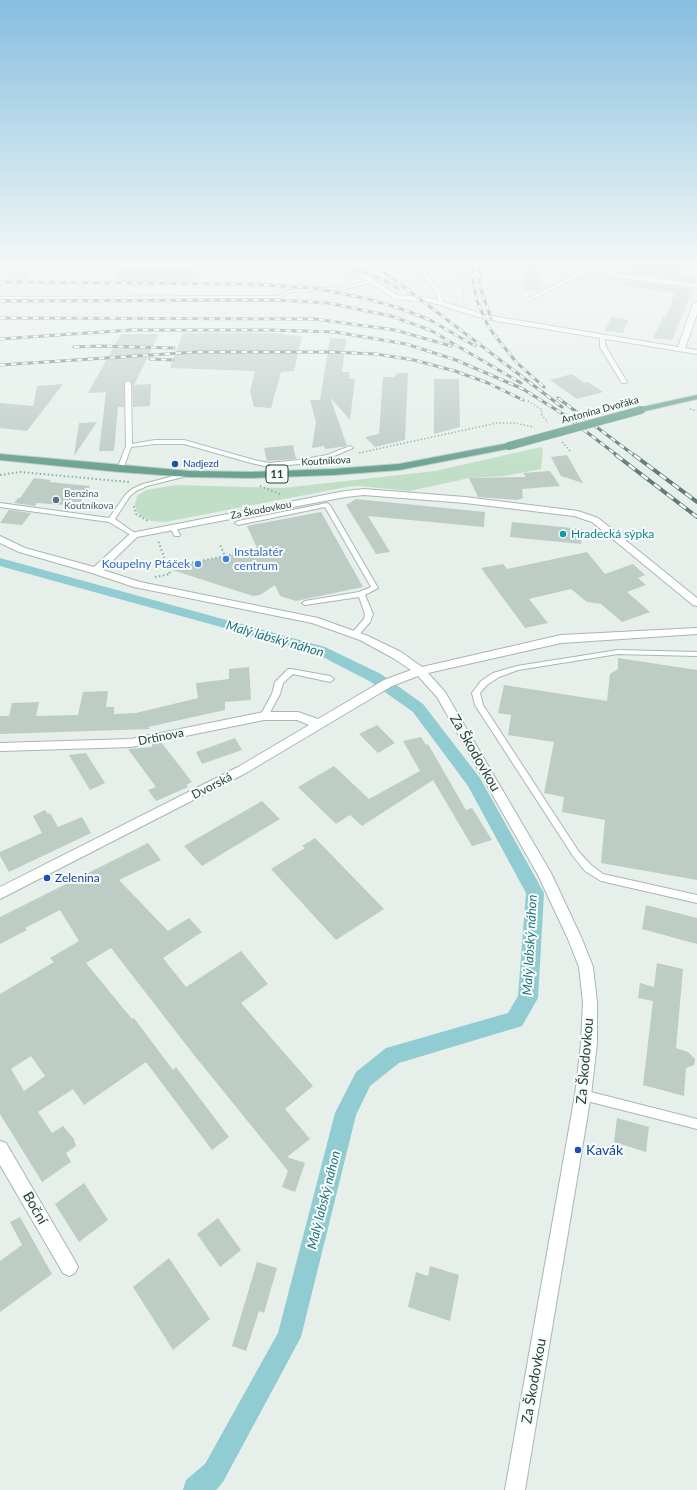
<!DOCTYPE html>
<meta charset="utf-8">
<style>
body{margin:0}
canvas{display:block;background:#e6efea}
</style>
<canvas width="697" height="1490"></canvas>
<script>
const ctx = document.querySelector('canvas').getContext('2d');
ctx.lineJoin = 'round';
function fillPath(path, color) { ctx.fillStyle = color; ctx.fill(path, 'evenodd'); }
const toPath = rows => new Path2D(rows.map(r => 'M' + r).join(''));
function stroke(path, color, width, dash) { ctx.strokeStyle = color; ctx.lineWidth = width; ctx.lineCap = dash ? 'butt' : 'round'; ctx.setLineDash(dash || []); ctx.stroke(path); }
function write(font, color, halo, rows, align = 'center') {
  ctx.font = font + ' Lato,sans-serif'; ctx.lineWidth = 4; ctx.setLineDash([]); ctx.textBaseline = 'middle'; ctx.strokeStyle = halo; ctx.fillStyle = color; for (const [text, x, y, turn = 0] of rows) {
    ctx.save(); ctx.translate(x, y); ctx.rotate((+turn || 0) * Math.PI / 180); ctx.textAlign = isNaN(turn) ? turn : align; if (halo) ctx.strokeText(text, 0, 0); ctx.fillText(text, 0, 0); ctx.restore();
  }
}
fillPath(toPath([
 [541,447,543,449,541,469,504,476,469,478,410,491,359,486,347,487,165,522,151,521,140,516,136,510,135,504,137,496,146,490,176,485,283,488,435,471]
]), '#c0dfc6');
fillPath(toPath([
 [0,558,325,647,381,674,423,704,480,778,544,893,538,998,522,1026,399,1063,370,1086,356,1115,301,1337,223,1482,216,1490,183,1490,186,1480,205,1464,278,1333,335,1113,356,1072,386,1048,508,1013,518,996,526,893,468,786,413,712,371,682,315,653,0,566,0,558]
]), '#90ccd2');
fillPath(toPath([
 [22,262,36,262,27,278,13,278],
 [527,262,541,262,539,291,524,290],
 [632,262,686,262,684,275,697,278,695,282,628,273],
 [117,270,194,270,190,282,117,281],
 [625,280,693,289,672,340,653,338,663,317,666,317,675,293,623,286],
 [611,317,628,320,623,333,605,331],
 [183,333,275,333,284,334,284,335,302,336,294,371,281,372,271,408,254,407,250,391,255,371,170,368],
 [121,334,159,334,134,385,151,384,150,406,133,407,132,383,129,380,124,382,124,407,118,407,114,451,99,451,106,392,88,393],
 [330,338,346,339,342,372,350,372,349,379,355,379,350,420,330,397,347,446,325,449,324,446,312,448,316,422,310,400,320,400],
 [397,373,408,373,405,440,375,447,365,437,379,434,383,377,394,377],
 [572,374,584,383,588,382,603,392,577,399,550,380],
 [434,379,459,379,460,427,434,434],
 [63,384,27,431,0,428,0,403,33,406,37,386],
 [97,422,74,456,79,423],
 [293,445,296,459,267,461,264,448],
 [567,455,576,471,583,483,561,476,551,457],
 [550,471,560,486,522,489,523,498,517,500,478,497,469,478,526,477,523,473],
 [34,478,51,480,49,482,90,486,78,506,37,503,35,506,14,503,18,498,20,498],
 [356,499,485,512,484,527,368,516,390,552,376,554,346,505],
 [9,510,31,513,22,525,0,523],
 [321,512,363,587,296,601,280,596,275,585,260,595,253,596,166,568,258,550,247,526],
 [512,522,582,529,581,544,510,537],
 [587,552,605,574,633,564,645,575,638,578,646,585,627,592,650,612,622,622,601,604,587,602,571,589,529,599,548,623,525,628,481,568,503,564,507,569],
 [618,658,697,670,697,880,601,863,605,820,562,812,564,797,544,793,554,742,508,735,511,715,498,713,504,685,607,701,610,674,618,669],
 [249,667,251,700,225,702,225,710,148,727,150,729,0,734,0,716,9,716,12,703,39,702,36,716,78,715,83,692,108,691,106,707,114,707,114,714,136,713,198,698,196,683,229,679,229,669],
 [377,725,395,743,378,753,359,734],
 [421,737,426,745,428,744,466,810,472,808,492,840,472,846,433,780,362,826,350,815,336,824,298,787,334,766,369,799,420,771,403,741],
 [235,738,242,750,202,764,196,752],
 [161,742,192,782,186,785,188,787,156,801,148,790,156,787,128,749,152,747,152,744],
 [86,753,105,783,90,790,69,755],
 [262,801,280,819,202,866,184,846],
 [45,810,48,814,50,813,58,827,82,817,91,833,9,872,0,856,0,852,42,833,33,816],
 [315,838,384,909,336,940,271,869,305,848,302,846],
 [148,843,161,860,119,880,168,931,189,918,202,932,163,958,186,987,241,951,268,984,241,1003,313,1086,285,1109,310,1139,287,1157,305,1163,295,1192,282,1187,288,1171,194,1055,111,948,86,963,132,1019,134,1018,173,1070,176,1067,229,1137,212,1150,146,1062,84,1105,73,1089,38,1112,52,1133,63,1126,74,1139,76,1146,66,1153,71,1162,42,1182,0,1114,0,994,54,962,50,958,79,941,60,910,25,928,27,930,0,944,0,917],
 [31,1056,45,1076,24,1091,11,1069],
 [646,905,697,918,697,944,642,929],
 [657,963,683,969,676,1048,688,1052,695,1059,694,1065,686,1068,684,1096,643,1085,653,1001,638,998,640,983,654,987],
 [617,1118,649,1127,646,1152,614,1142],
 [84,1183,108,1220,79,1242,55,1204],
 [20,1217,52,1274,0,1312,0,1261,22,1245,10,1222],
 [218,1218,241,1250,220,1267,197,1234],
 [169,1258,210,1319,173,1350,133,1287],
 [257,1262,277,1268,264,1313,259,1311,246,1351,232,1346],
 [430,1266,459,1275,450,1321,408,1307,416,1272,428,1276]
]), '#beccc6');
const lane = toPath([
 [414,262,418,262,441,293,444,305,440,305,437,294,414,262],
 [594,262,599,262,594,269,535,298,531,297,590,267,594,262],
 [372,280,374,281,374,282,345,289,292,292,279,298,0,299,0,297,278,296,291,290,345,287,372,280],
 [600,335,604,336,606,347,627,382,626,383,622,383,600,347,600,335],
 [128,381,131,383,132,444,155,440,184,440,254,460,269,463,299,460,327,455,350,446,353,448,329,458,299,464,269,467,251,463,184,444,155,444,131,447,123,469,120,471,118,470,117,469,126,446,125,383,128,381],
 [189,472,192,474,191,475,147,486,136,491,130,496,115,519,136,534,137,535,134,537,109,522,0,507,0,503,109,518,126,494,132,489,143,484,189,472],
 [327,503,330,505,378,588,365,595,373,614,370,622,358,636,355,636,351,634,364,619,365,614,359,597,305,605,302,603,305,601,359,592,371,587,325,507,238,525,235,523,238,521,327,503],
 [173,525,176,527,180,535,179,536,175,536,174,535,170,527,173,525],
 [618,650,697,652,697,656,618,654,518,670,499,677,487,685,480,693,483,705,579,852,591,865,603,874,697,895,697,903,601,881,585,871,573,856,475,705,472,693,481,681,493,673,517,666,618,650],
 [288,669,291,669,330,676,334,679,330,682,293,674,283,683,280,694,267,718,261,718,260,716,272,694,275,682,288,669],
 [583,1090,697,1119,697,1129,583,1100,579,1099,578,1095,579,1091,583,1090]
]);
const street = toPath([
 [324,262,334,262,365,274,397,295,431,298,486,315,678,347,693,304,697,302,697,314,685,348,697,350,697,354,485,319,430,302,395,299,361,276,324,262],
 [573,262,583,262,614,273,697,284,697,288,613,277,573,262],
 [364,489,465,497,578,511,598,518,697,598,697,606,693,605,592,522,574,516,465,503,364,495,345,497,137,537,103,570,140,582,318,618,368,636,401,652,422,667,561,635,697,628,697,634,561,643,428,673,445,692,551,873,582,939,593,967,597,1002,597,1043,591,1095,525,1490,505,1490,575,1095,581,1043,583,1002,579,967,568,939,538,875,437,697,418,676,392,686,246,773,0,899,0,887,238,767,309,725,297,720,264,720,131,747,0,751,0,743,131,739,264,712,298,712,318,719,384,680,411,670,393,658,360,640,312,623,134,587,92,573,19,552,0,543,0,536,25,548,94,567,131,533,345,491,364,489],
 [0,1141,6,1143,75,1261,78,1267,75,1273,69,1276,63,1273,0,1165,0,1141]
]);
const primary = toPath([
 [697,395,697,399,641,412,637,410,638,408,697,395],
 [509,443,513,446,512,448,399,470,333,475,251,478,189,477,120,472,0,460,0,454,189,471,251,472,333,469,399,464,509,443]
]);
stroke(lane, '#a8b7b1', 2);
stroke(street, '#a8b7b1', 2);
stroke(primary, '#c2cac7', 2);
stroke(toPath([
 [463,262,461,281,464,301],
 [528,401,542,410,541,414,548,423],
 [690,409,697,411],
 [562,442,571,452],
 [359,453,497,423,514,423,534,427]
]), '#87b2a2', 1.5, [1.5, 2]);
stroke(toPath([
 [0,475,20,472,129,482],
 [260,486,282,495],
 [134,506,136,514,148,521],
 [225,556,252,550],
 [168,567,225,556,220,545],
 [155,577,170,574,158,540]
]), '#87b2a2', 2, [1.5, 2.5]);
fillPath(lane, '#fff');
fillPath(street, '#fff');
fillPath(primary, '#6ba391');
const railFar1 = toPath([
 [338,262,382,279,397,288],
 [371,262,562,407],
 [472,262,472,277,477,301,489,328,516,362,544,387],
 [478,262,480,287,491,318],
 [0,282,248,284,314,288,364,298,399,308,430,320,475,346],
 [0,301,276,300,328,303,391,316,430,330,521,383],
 [0,318,315,319,395,330,451,346],
 [0,339,131,330,270,330,335,332,406,344,456,360,523,389,563,414,618,456],
 [74,347,99,346,174,348],
 [150,359,173,360],
 [0,365,196,352,332,352,376,354,414,360,455,371,488,383,523,400],
 [558,398,635,456]
]);
const rail = toPath([
 [616,455,697,517],
 [634,455,697,502]
]);
stroke(railFar1, '#607c73', 3);
stroke(rail, '#607c73', 4);
stroke(railFar1, '#f7fbf9', 2, [5.5]);
stroke(rail, '#f7fbf9', 2.5, [8]);
const primaryBridge = toPath([
 [509,446,641,410]
]);
stroke(primaryBridge, '#c2cac7', 9, []);
stroke(primaryBridge, '#6ba391', 8);
const sky = ctx.createLinearGradient(0, 0, 0, 471);
sky.addColorStop(0, '#85bedf');
sky.addColorStop(0.56, '#f4f8f6');
sky.addColorStop(1, '#f4f8f600');
ctx.fillStyle = sky;
ctx.fillRect(0, 0, 697, 471);
for (const [x, y, r, color] of [
 [175,464,4,"#1a4fb4"],
 [56,500,4,"#5c6f8a"],
 [563,534,4,"#0f9aa8"],
 [226,559,4,"#3f7fe0"],
 [198,564,4,"#3f7fe0"],
 [47,878,4,"#1a4fb4"],
 [578,1150,4,"#1a4fb4"]
]) { const dot = new Path2D(); dot.arc(x, y, r, 0, 2 * Math.PI); ctx.fillStyle = color; ctx.fill(dot); stroke(dot, '#f7fbf9', 1.5); }
write('10px', '#254138', '#f7fbf9', [
 ["Antonína Dvořáka",600,410,-15],
 ["Koutníkova",326,461,-3],
 ["Za Škodovkou",261,510,-11]
]);
write('10px', '#164399', '#f7fbf9', [
 ["Nadjezd",183,464]
], 'left');
write('10px', '#4e5e75', '#f7fbf9', [
 ["Benzina",64,494],
 ["Koutníkova",64,506]
], 'left');
for (const [x, y, w] of [
 [277,474,22]
]) { const box = new Path2D(); box.roundRect(x - w / 2, y - 9, w, 18, 3); ctx.fillStyle = '#f7fbf9'; ctx.fill(box); stroke(box, '#254138', 1); }
write('bold 11px', '#254138', null, [
 ["11",277,474]
]);
write('12px', '#0d838f', '#f7fbf9', [
 ["Hradecká sýpka",571,534]
], 'left');
write('12px', '#366cbe', '#f7fbf9', [
 ["Instalatér",234,552],
 ["centrum",234,566],
 ["Koupelny Ptáček",190,564,"right"]
], 'left');
write('12px', '#254138', '#f7fbf9', [
 ["Drtinova",161,737,-11],
 ["Dvorská",212,786,-27]
]);
write('12px', '#164399', '#f7fbf9', [
 ["Zelenina",55,878]
], 'left');
write('italic 13px', '#1f737d', '#f7fbf9', [
 ["Malý labský náhon",275,639,16],
 ["Malý labský náhon",530,945,-87],
 ["Malý labský náhon",324,1200,-76]
]);
write('14px', '#254138', '#f7fbf9', [
 ["Za Škodovkou",475,753,60],
 ["Za Škodovkou",585,1061,-85],
 ["Boční",35,1208,60],
 ["Za Škodovkou",534,1381,-80]
]);
write('14px', '#164399', '#f7fbf9', [
 ["Kavák",586,1150]
], 'left');
</script>
